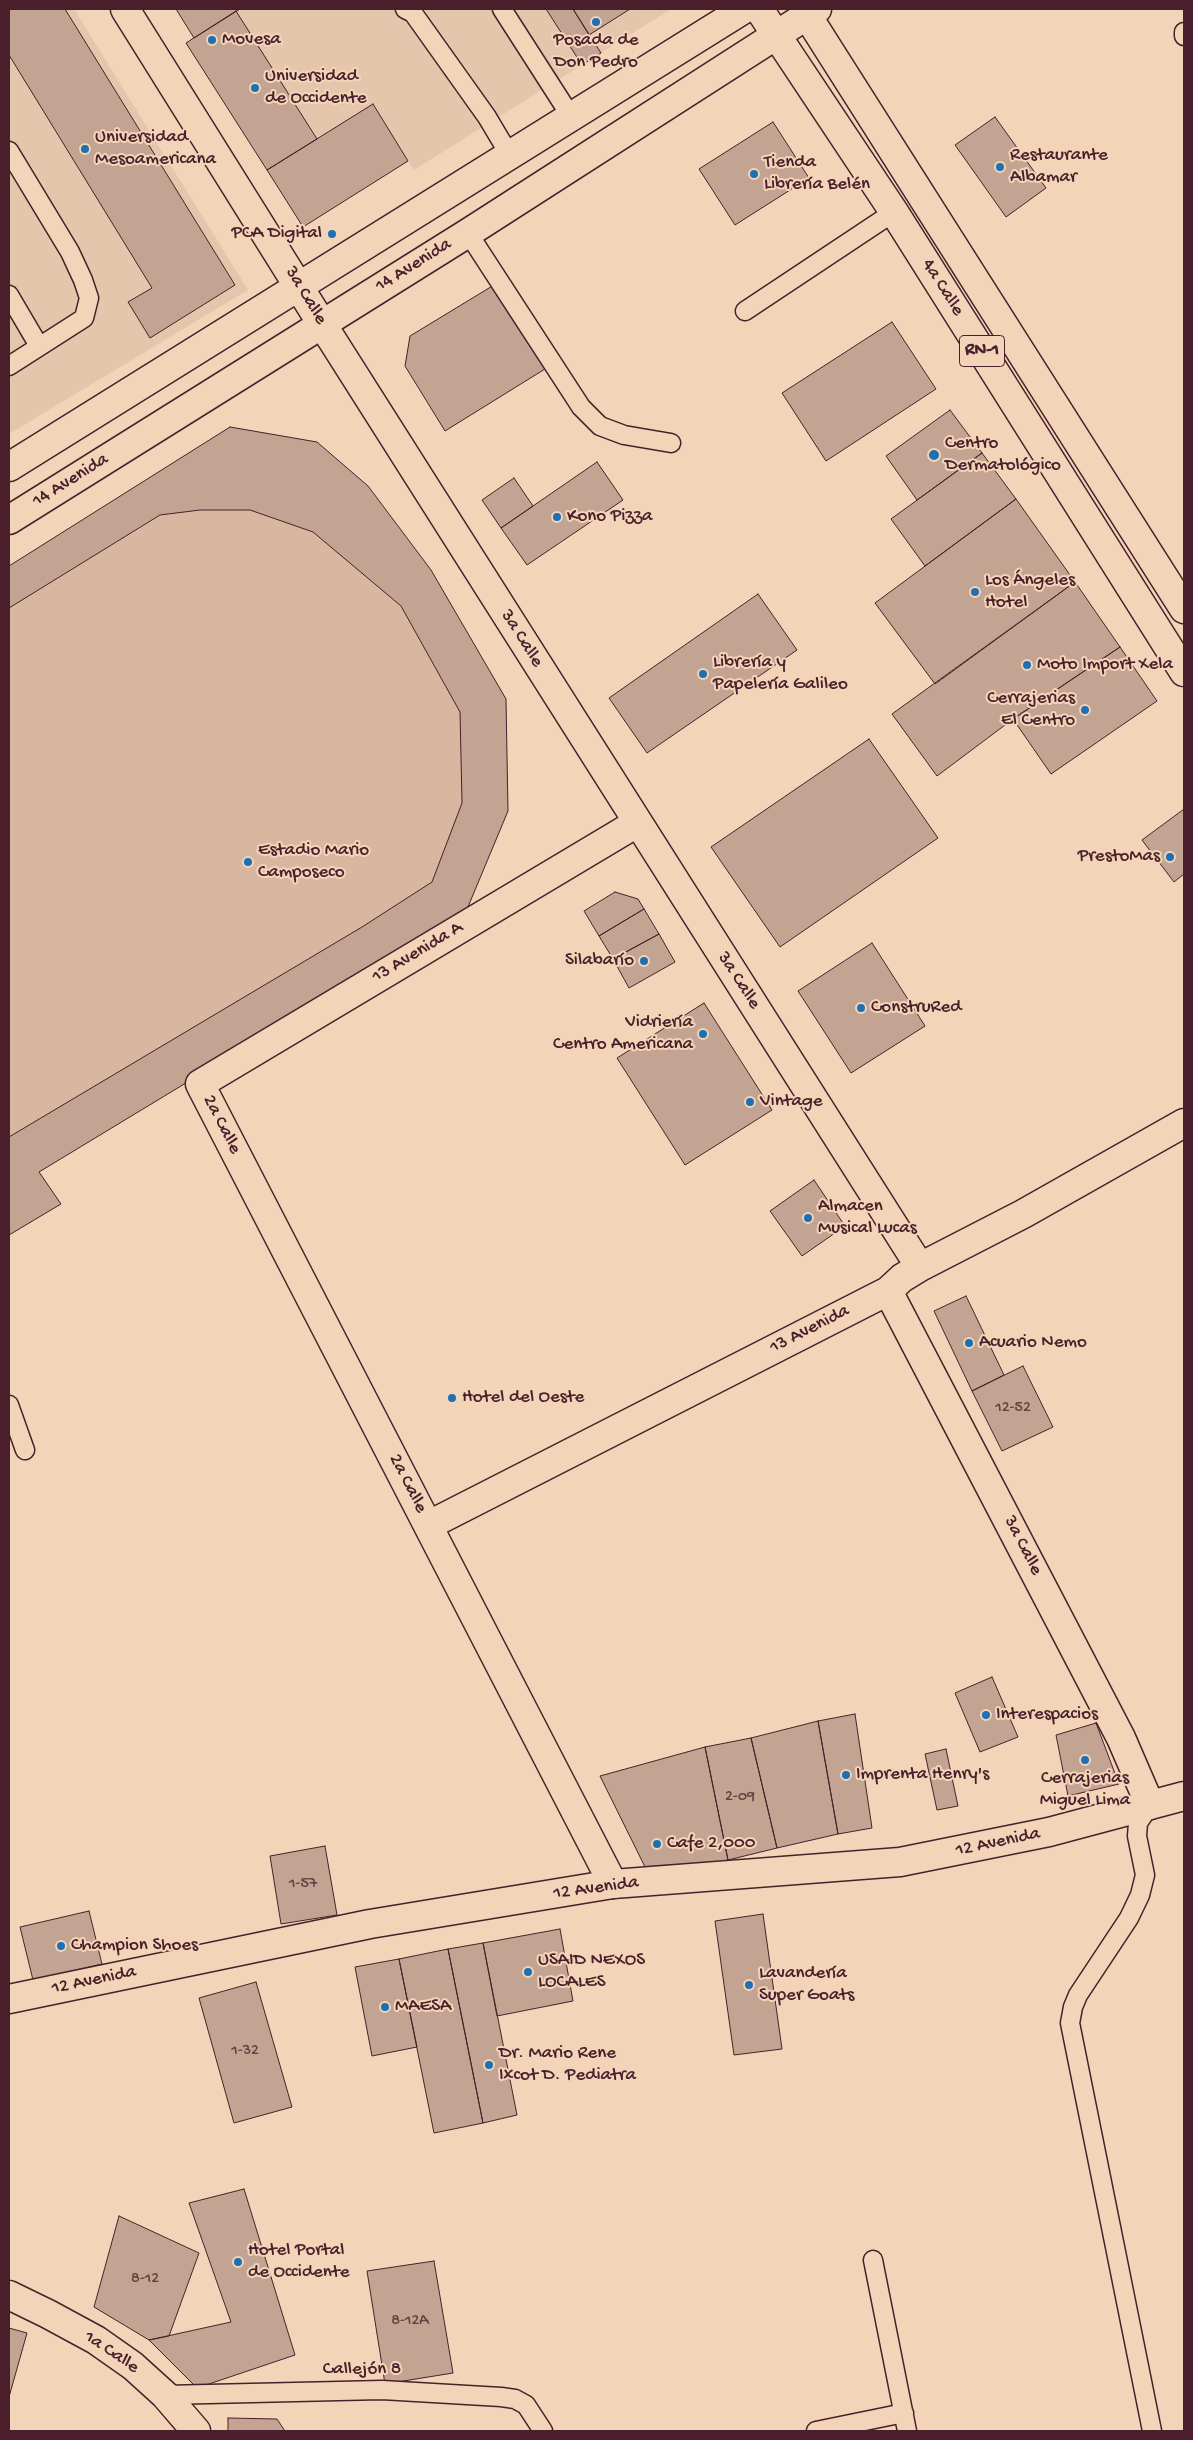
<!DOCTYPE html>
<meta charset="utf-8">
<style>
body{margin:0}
#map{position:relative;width:1193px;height:2440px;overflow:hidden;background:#f2d5b8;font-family:"Gochi Hand",sans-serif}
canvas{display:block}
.frame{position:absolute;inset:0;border:10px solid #4a1f2b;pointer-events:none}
</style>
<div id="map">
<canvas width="1193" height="2440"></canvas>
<div class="frame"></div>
</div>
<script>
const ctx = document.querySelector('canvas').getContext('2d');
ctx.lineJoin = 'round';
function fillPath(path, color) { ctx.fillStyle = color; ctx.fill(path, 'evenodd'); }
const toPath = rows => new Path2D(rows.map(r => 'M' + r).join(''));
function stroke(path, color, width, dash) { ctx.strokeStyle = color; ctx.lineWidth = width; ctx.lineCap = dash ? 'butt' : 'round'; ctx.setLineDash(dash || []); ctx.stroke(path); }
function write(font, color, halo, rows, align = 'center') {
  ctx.font = font + ' "Gochi Hand",sans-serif'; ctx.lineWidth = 4; ctx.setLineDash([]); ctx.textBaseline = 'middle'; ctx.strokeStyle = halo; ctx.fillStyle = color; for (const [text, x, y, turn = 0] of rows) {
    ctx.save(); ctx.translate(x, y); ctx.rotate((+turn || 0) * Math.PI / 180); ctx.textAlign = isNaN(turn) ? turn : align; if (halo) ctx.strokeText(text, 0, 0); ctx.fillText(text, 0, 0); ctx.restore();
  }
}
fillPath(toPath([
 [9,9,74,9,248,290,9,434],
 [176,9,546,9,582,65,414,170,403,153,306,214],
 [573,9,671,9,601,53]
]), '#e4c6ac');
fillPath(toPath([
 [230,427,317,442,368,486,431,570,506,699,508,811,465,914,39,1171,61,1204,9,1235,9,566]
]), '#d7b7a0');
const building = toPath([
 [9,9,65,9,235,285,150,338,128,302,152,288,9,55,9,9],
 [176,9,240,9,194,38,176,9],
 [546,9,573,9,601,53,582,65,546,9],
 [573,9,630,9,589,35,573,9],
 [236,11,317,139,267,170,186,43,236,11],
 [373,104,408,161,303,227,267,170,373,104],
 [995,117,1046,188,1006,217,955,145,995,117],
 [773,122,809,178,735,225,699,169,773,122],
 [494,285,545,369,445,431,405,366,410,336,494,285],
 [892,322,936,389,826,461,782,393,892,322],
 [950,410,982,453,917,500,886,456,950,410],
 [230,427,317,442,368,486,431,570,506,699,508,811,465,914,39,1172,61,1204,9,1235,9,1137,362,927,432,882,462,803,460,712,401,606,313,532,250,510,200,510,160,515,9,608,9,566,230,427],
 [982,453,1016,499,925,566,891,519,982,453],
 [597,462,623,500,527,565,501,528,597,462],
 [514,478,533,506,501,528,482,500,514,478],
 [1016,499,1075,582,935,684,875,603,1016,499],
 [1075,582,1120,647,1013,719,937,776,892,714,1075,582],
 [758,594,797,650,647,753,609,698,758,594],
 [1120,647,1157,701,1051,774,1013,719,1120,647],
 [869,739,938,838,780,947,711,847,869,739],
 [1184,809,1184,874,1174,882,1142,840,1184,809],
 [615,892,638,899,644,909,599,936,584,911,615,892],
 [644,909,659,934,613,959,599,936,644,909],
 [659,934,675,962,629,988,613,959,659,934],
 [872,943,925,1026,851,1073,798,991,872,943],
 [704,1003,772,1110,685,1165,617,1058,704,1003],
 [814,1180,845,1226,802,1256,770,1211,814,1180],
 [966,1296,1004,1375,972,1391,934,1311,966,1296],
 [1023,1366,1053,1427,1002,1451,972,1391,1023,1366],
 [992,1677,1018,1737,980,1752,955,1693,992,1677],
 [855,1714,872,1828,838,1834,818,1721,855,1714],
 [818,1721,838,1834,777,1848,751,1738,818,1721],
 [1096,1723,1119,1784,1068,1796,1056,1735,1096,1723],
 [751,1738,777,1848,728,1860,705,1747,751,1738],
 [705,1747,728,1860,649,1875,600,1776,705,1747],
 [946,1749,958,1806,937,1810,925,1754,946,1749],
 [325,1846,337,1915,281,1924,270,1856,325,1846],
 [89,1911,102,1964,33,1980,20,1927,89,1911],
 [763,1914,782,2049,734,2055,715,1921,763,1914],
 [560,1929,573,2001,497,2016,483,1943,560,1929],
 [483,1943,517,2115,483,2123,448,1949,483,1943],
 [448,1949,483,2123,434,2133,399,1959,448,1949],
 [399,1959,417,2047,372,2056,355,1967,399,1959],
 [256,1982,292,2107,234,2123,199,1998,256,1982],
 [244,2189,295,2355,197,2388,149,2340,231,2322,189,2203,244,2189],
 [119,2216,199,2253,169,2336,149,2340,94,2307,119,2216],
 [434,2261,453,2373,385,2384,367,2271,434,2261],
 [9,2328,27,2333,9,2397,9,2328],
 [228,2418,277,2419,285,2431,228,2431,228,2418]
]);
fillPath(building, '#c3a391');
stroke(building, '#4a1f2b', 1);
const lane = toPath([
 [405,9,413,13,487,117,509,154],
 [502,9,570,115],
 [1184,32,1184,36],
 [9,151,70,252,83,280,89,298,84,318,9,366],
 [468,233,581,407,600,426,624,435,671,443],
 [9,295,39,346],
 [745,311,894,212],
 [9,1405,25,1450],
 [1150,1805,1138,1823,1137,1836,1145,1875,1140,1895,1129,1918,1078,1995,1073,2007,1070,2023,1152,2431],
 [873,2260,907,2431],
 [165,2395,382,2390,501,2397,515,2399,526,2405,543,2431],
 [816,2431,904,2413]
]);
const street = toPath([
 [322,324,920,1267],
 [888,1291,1121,1738,1150,1805],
 [429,1525,888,1291,902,1278,920,1267,1023,1214,1184,1123],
 [613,1884,200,1084,637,823],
 [9,2295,48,2314,96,2340,133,2366,165,2395,196,2431]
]);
const secondary = toPath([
 [125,9,322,324],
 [9,467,744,9],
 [9,520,468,233,817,9],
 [9,1999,370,1924,613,1884,900,1862,1049,1832,1184,1796]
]);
const primary = toPath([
 [759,9,894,212,1184,672],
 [803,9,1184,609]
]);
stroke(lane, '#4a1f2b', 21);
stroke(street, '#4a1f2b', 31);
stroke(secondary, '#4a1f2b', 31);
stroke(primary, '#4a1f2b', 31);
stroke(lane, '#f2d5b8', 18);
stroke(street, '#f2d5b8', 28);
stroke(secondary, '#f2d5b8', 28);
stroke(primary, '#f2d5b8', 28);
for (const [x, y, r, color] of [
 [596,22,5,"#1f6fb2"],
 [212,40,5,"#1f6fb2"],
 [255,88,5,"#1f6fb2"],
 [85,149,5,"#1f6fb2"],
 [1000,167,5,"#1f6fb2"],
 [754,174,5,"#1f6fb2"],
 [332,234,5,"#1f6fb2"],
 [934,455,6,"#1f6fb2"],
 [557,517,5,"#1f6fb2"],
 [975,592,5,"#1f6fb2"],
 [1027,665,5,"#1f6fb2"],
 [703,674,5,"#1f6fb2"],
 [1085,710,5,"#1f6fb2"],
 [1170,857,5,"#1f6fb2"],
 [248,862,5,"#1f6fb2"],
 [644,961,5,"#1f6fb2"],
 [861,1008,5,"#1f6fb2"],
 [703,1034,5,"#1f6fb2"],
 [750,1102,5,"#1f6fb2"],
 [808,1218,5,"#1f6fb2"],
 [969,1343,5,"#1f6fb2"],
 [452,1398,5,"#1f6fb2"],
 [986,1715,5,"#1f6fb2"],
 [1085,1760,5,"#1f6fb2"],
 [846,1775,5,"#1f6fb2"],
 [657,1844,5,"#1f6fb2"],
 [61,1946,5,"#1f6fb2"],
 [528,1972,5,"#1f6fb2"],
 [749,1985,5,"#1f6fb2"],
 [385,2007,5,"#1f6fb2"],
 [489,2065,5,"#1f6fb2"],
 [238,2262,5,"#1f6fb2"]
]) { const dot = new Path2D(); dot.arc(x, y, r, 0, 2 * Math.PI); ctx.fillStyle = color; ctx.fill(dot); stroke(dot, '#f2d5b8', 2); }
write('16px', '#684044', null, [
 ["12-52",1013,1409],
 ["2-09",740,1798],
 ["1-57",303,1885],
 ["1-32",245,2052],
 ["8-12",145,2280],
 ["8-12A",410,2322]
]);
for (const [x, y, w] of [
 [982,351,45]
]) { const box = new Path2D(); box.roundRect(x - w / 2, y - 15.5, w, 31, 4); ctx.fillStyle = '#f2d5b8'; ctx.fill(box); stroke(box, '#4a1f2b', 1); }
write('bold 18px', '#4a1f2b', null, [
 ["RN-1",982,351]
]);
write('19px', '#4a1f2b', '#f2d5b8', [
 ["Movesa",222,40],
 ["Posada de",596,41,"center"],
 ["Don Pedro",596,63,"center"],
 ["Universidad",265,77],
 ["de Occidente",265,99],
 ["Universidad",95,138],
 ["Mesoamericana",95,160],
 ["Restaurante",1010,156],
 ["Albamar",1010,178],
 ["Tienda",764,163],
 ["Librería Belén",764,185],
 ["PCA Digital",322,234,"right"],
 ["Centro",945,444],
 ["Dermatológico",945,466],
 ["Kono Pizza",567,517],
 ["Los Ángeles",985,581],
 ["Hotel",985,603],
 ["Librería y",713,663],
 ["Papelería Galileo",713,685],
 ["Moto Import Xela",1037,665],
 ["Cerrajerias",1075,699,"right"],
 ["El Centro",1075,721,"right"],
 ["Estadio Mario",258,851],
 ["Camposeco",258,873],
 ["PrestoMas",1160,857,"right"],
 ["Silabarío",634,961,"right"],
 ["ConstruRed",871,1008],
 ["Vidriería",693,1023,"right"],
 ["Centro Americana",693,1045,"right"],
 ["Vintage",760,1102],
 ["Almacen",818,1207],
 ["Musical Lucas",818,1229],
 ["Acuario Nemo",979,1343],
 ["Hotel del Oeste",462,1398],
 ["Interespacios",996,1715],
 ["Imprenta Henry's",856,1775],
 ["Cerrajerias",1085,1779,"center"],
 ["Miguel Lima",1085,1801,"center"],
 ["Cafe 2,000",667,1844],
 ["Champion Shoes",71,1946],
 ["USAID NEXOS",538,1961],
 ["LOCALES",538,1983],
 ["Lavandería",759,1974],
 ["Super Goats",759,1996],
 ["MAESA",395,2007],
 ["Dr. Mario Rene",499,2054],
 ["Ixcot D. Pediatra",499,2076],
 ["Hotel Portal",248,2251],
 ["de Occidente",248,2273]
], 'left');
write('19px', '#4a1f2b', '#f2d5b8', [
 ["14 Avenida",414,266,-32],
 ["4a Calle",942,288,58],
 ["3a Calle",305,296,59],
 ["14 Avenida",71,481,-32],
 ["3a Calle",521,639,58],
 ["13 Avenida A",418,953,-31],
 ["3a Calle",738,981,57],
 ["2a Calle",221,1125,63],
 ["13 Avenida",810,1330,-27],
 ["2a Calle",407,1484,63],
 ["3a Calle",1022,1546,63],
 ["12 Avenida",998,1843,-12],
 ["12 Avenida",596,1889,-8],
 ["12 Avenida",94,1981,-12],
 ["1a Calle",111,2353,34],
 ["Callejón 8",362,2370]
]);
</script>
